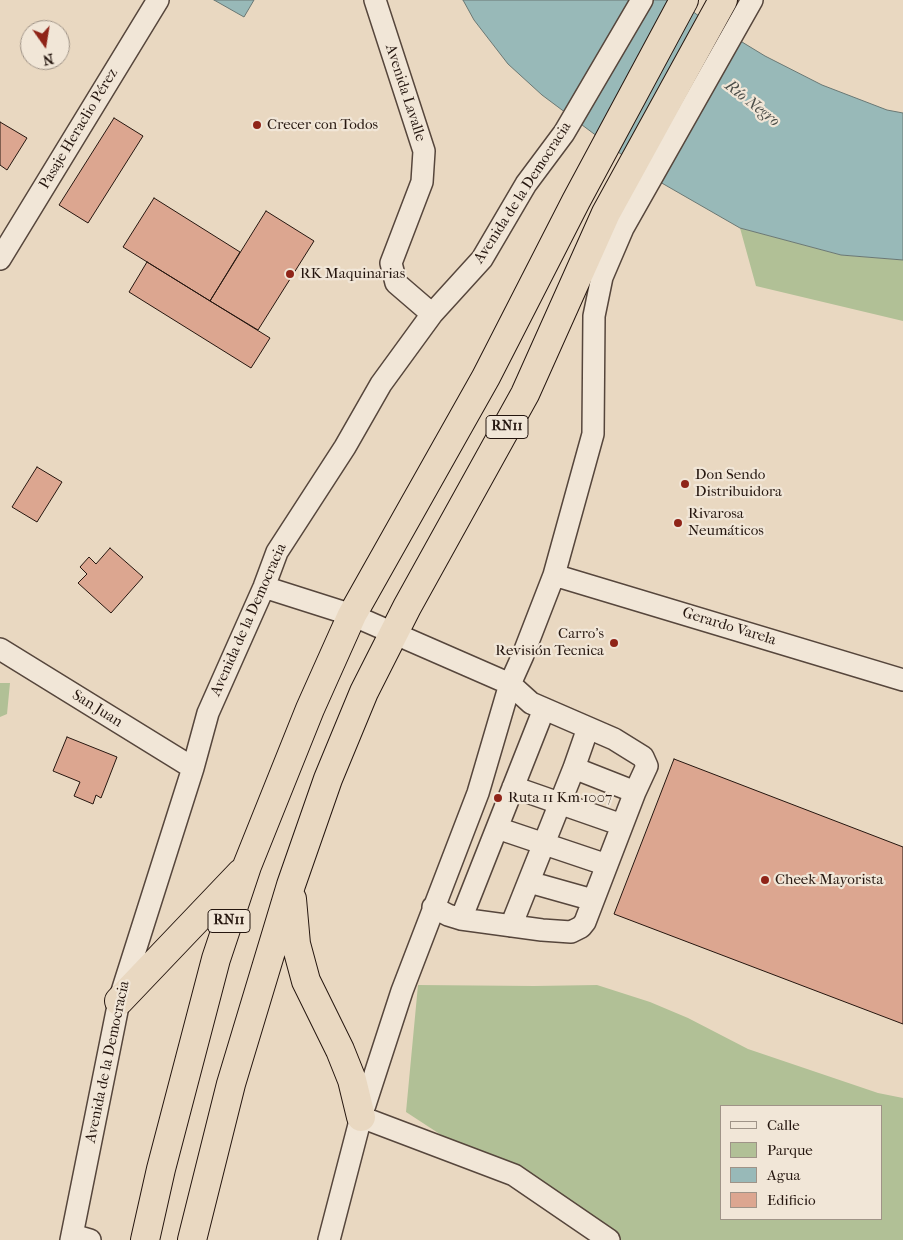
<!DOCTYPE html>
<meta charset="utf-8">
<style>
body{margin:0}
#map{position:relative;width:903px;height:1240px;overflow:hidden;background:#e9d8c1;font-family:"IM FELL French Canon",serif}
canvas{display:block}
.legend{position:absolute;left:720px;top:1105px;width:162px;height:115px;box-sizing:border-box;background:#f1e6d7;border:1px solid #9f9387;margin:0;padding:6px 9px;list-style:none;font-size:15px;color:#25160f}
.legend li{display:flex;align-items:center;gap:10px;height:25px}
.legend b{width:25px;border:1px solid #9f9387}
.north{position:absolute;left:20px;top:20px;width:50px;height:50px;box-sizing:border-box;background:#f1e6d7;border:1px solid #9f9387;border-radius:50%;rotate:167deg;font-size:14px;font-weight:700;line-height:20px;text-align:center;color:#25160f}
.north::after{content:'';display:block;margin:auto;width:18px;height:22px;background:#8f2418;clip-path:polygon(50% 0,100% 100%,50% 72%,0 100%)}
</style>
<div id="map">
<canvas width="903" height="1240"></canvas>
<ul class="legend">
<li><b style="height:6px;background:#f1e6d7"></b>Calle</li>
<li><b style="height:14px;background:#b1c096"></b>Parque</li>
<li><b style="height:14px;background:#98b9b8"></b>Agua</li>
<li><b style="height:14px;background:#dca690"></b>Edificio</li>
</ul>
<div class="north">N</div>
</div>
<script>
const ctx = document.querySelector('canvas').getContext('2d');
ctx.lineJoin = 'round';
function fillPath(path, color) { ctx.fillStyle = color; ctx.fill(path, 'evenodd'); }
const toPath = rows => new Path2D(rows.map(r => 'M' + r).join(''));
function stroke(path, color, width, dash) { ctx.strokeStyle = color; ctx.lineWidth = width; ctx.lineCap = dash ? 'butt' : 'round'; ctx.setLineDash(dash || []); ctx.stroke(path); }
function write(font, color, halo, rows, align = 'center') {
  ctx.font = font + ' "IM FELL French Canon",serif'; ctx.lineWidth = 4.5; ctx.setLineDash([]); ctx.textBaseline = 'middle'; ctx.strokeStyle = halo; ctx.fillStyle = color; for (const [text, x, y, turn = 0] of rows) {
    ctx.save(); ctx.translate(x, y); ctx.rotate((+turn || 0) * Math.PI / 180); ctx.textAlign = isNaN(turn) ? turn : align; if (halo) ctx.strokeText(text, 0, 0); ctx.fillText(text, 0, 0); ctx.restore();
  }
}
fillPath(toPath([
 [740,228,841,255,903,260,903,321,756,286],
 [0,683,10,683,7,714,0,717],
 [418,985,534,986,597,985,650,1002,688,1018,748,1049,878,1093,903,1098,903,1240,602,1240,406,1112],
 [722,1106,882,1106,882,1219,722,1219]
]), '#b1c096');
const water = toPath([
 [214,0,254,0,244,17,214,0],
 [463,0,680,0,696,14,765,56,822,85,887,110,903,113,903,260,841,255,740,228,653,178,542,95,508,64,474,20,463,0]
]);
fillPath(water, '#98b9b8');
stroke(water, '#6a7874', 1);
const building = toPath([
 [114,118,143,136,88,223,59,205,114,118],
 [0,122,27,138,7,170,0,165,0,122],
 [154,198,240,252,210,301,123,247,154,198],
 [266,211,314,241,258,330,210,301,266,211],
 [147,262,270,338,251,368,129,292,147,262],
 [37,467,62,482,37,522,12,507,37,467],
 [110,548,143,577,111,613,78,583,87,574,80,567,89,557,96,564,110,548],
 [67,737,117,757,101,798,96,795,93,804,74,796,80,782,53,771,67,737],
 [674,759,903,847,903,1024,614,914,674,759]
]);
fillPath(building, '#dca690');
stroke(building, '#25160f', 1);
const minor = toPath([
 [375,0,424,151,422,182,391,263,396,283,432,314],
 [0,259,158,0],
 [554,575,903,680],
 [264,587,352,615,510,684,531,703,614,739,643,757,647,766,635,792,585,922,581,927,571,932,542,930,461,919,448,915,433,907],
 [0,649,193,768],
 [574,768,635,792],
 [513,787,622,825],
 [497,828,607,865],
 [529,882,593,900],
 [461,919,544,709],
 [511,926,574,768,588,728],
 [361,1117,514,1175,609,1240],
 [73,1235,90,1240],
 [71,1240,119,1001,193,768,208,713,264,587,277,552,345,447,381,384,432,314,482,259,526,184,564,133,642,0],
 [329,1240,361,1117,402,991,478,793,510,684,523,655,554,575,593,434,594,316,602,277,623,228,752,0]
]);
const highway = toPath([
 [292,899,296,944,306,981,340,1050,352,1080,361,1117],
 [119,1001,241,873],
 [145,1240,161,1169,216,959,247,866,310,709,352,615,486,377,576,201,684,0],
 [192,1240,231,1084,291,885,328,779,364,692,407,607,525,394,606,213,723,0]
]);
stroke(minor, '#56463c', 24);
stroke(highway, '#25160f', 30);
stroke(minor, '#f1e6d7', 21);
stroke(highway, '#e9d8c1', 28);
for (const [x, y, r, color] of [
 [257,125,5,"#8f2418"],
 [290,274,5,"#8f2418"],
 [685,484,5,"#8f2418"],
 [678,523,5,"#8f2418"],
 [614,643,5,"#8f2418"],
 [498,798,5,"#8f2418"],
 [765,880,5,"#8f2418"]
]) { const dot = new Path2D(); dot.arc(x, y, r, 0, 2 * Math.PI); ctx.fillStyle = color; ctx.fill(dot); stroke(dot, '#f1e6d7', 2); }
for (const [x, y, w] of [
 [507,427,42],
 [229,921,42]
]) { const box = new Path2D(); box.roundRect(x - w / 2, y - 11.5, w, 23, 4); ctx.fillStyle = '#f1e6d7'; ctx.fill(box); stroke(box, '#25160f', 1); }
write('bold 14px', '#25160f', null, [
 ["RN11",507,427],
 ["RN11",229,921]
]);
write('15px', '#25160f', '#f1e6d7', [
 ["Avenida Lavalle",405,93,72],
 ["Pasaje Heraclio Pérez",79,129,-59],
 ["Avenida de la Democracia",523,193,-57],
 ["Avenida de la Democracia",249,620,-66],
 ["Gerardo Varela",729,627,17],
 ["San Juan",97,709,32],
 ["Avenida de la Democracia",108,1062,-78]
]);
write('15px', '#25160f', '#f1e6d7', [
 ["Crecer con Todos",267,125],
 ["RK Maquinarias",300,274],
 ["Don Sendo",695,475],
 ["Distribuidora",695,492],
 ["Rivarosa",688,514],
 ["Neumáticos",688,531],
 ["Carro's",604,634,"right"],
 ["Revisión Tecnica",604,651,"right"],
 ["Ruta 11 Km 1007",508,798],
 ["Cheek Mayorista",775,880]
], 'left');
write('italic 16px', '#4d4f4a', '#f1e6d7', [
 ["Río Negro",752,104,38]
]);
</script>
